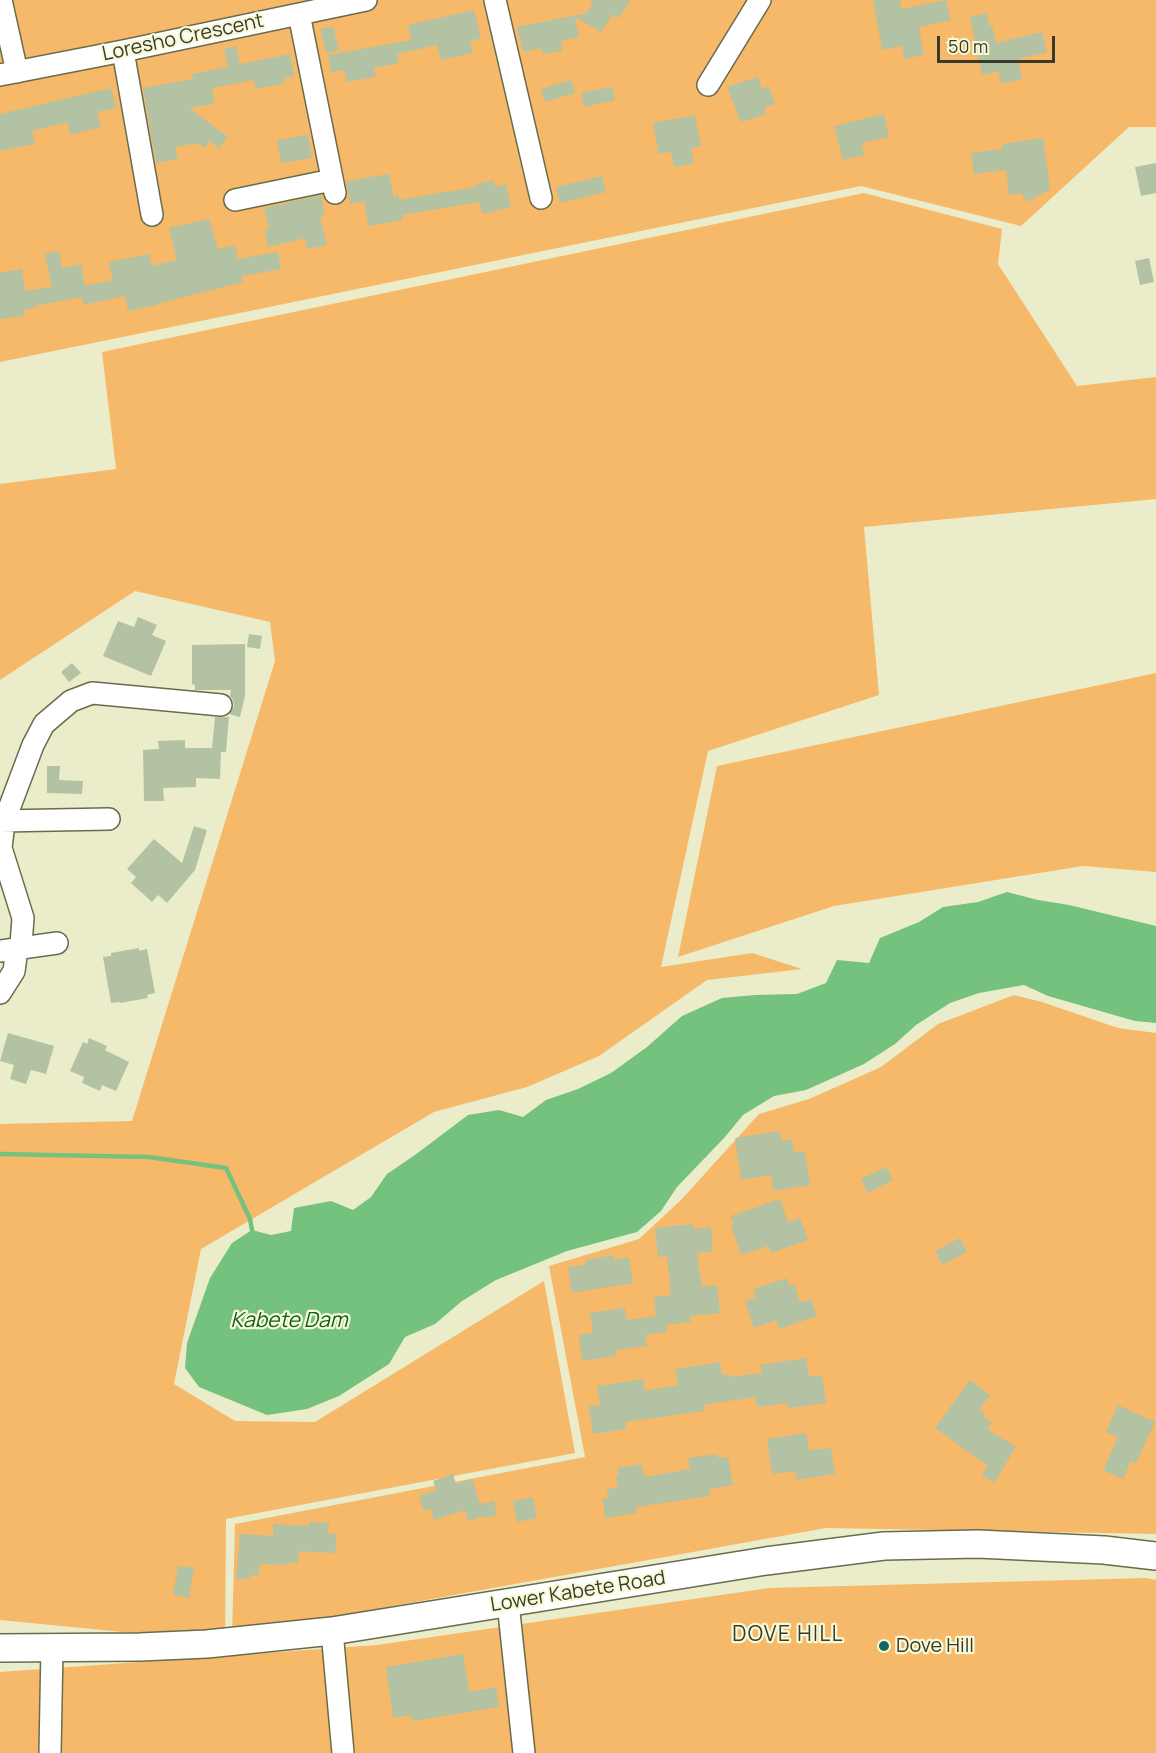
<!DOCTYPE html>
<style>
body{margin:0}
#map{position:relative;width:1156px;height:1753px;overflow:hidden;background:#ebedca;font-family:Manrope,sans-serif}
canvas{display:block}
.scale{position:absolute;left:937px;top:36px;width:118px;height:27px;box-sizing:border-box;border:3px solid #39392c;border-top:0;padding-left:8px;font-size:18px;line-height:21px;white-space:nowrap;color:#39392c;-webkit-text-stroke:4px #f8fad7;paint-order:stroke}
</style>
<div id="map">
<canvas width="1156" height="1753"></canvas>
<div class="scale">50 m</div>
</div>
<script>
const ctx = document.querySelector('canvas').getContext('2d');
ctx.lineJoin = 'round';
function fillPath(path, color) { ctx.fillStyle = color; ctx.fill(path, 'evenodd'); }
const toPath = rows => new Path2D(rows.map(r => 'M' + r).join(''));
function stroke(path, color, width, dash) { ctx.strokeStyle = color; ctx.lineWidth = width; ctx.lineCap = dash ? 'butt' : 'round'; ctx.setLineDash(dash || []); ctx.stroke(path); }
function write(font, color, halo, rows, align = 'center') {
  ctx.font = font + ' Manrope,sans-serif'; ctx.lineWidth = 4.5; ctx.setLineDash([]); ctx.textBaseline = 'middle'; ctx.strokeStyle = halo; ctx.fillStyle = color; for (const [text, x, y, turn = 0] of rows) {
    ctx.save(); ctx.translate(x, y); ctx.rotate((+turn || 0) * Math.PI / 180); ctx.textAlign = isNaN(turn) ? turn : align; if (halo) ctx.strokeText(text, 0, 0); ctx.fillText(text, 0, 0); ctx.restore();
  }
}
fillPath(toPath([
 [0,0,1156,0,1156,127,1129,127,1021,226,861,186,0,362],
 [864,193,1002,229,998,264,1077,386,1156,377,1156,499,864,527,879,695,708,751,661,967,752,953,802,969,707,980,599,1056,527,1087,434,1112,201,1249,174,1384,235,1421,315,1422,544,1281,575,1453,226,1519,225,1642,0,1620,0,1124,132,1121,275,661,270,622,135,591,0,680,0,484,116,469,102,352],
 [1156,673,1156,872,1083,866,834,906,678,957,717,766],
 [1014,995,1042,1002,1118,1028,1156,1033,1156,1534,826,1528,232,1635,235,1524,585,1457,549,1266,639,1239,681,1200,759,1114,809,1099,881,1067,938,1024],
 [1146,1578,1156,1580,1156,1753,0,1753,0,1672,377,1645,769,1588]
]), '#f5b969');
fillPath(toPath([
 [1007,892,1038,900,1069,905,1156,926,1156,1023,1135,1021,1048,996,1024,985,979,993,950,1003,916,1025,895,1044,864,1064,806,1090,774,1096,743,1115,725,1137,677,1187,661,1211,637,1232,567,1251,496,1280,462,1301,435,1324,405,1337,389,1364,339,1396,307,1409,267,1415,199,1387,185,1368,187,1343,210,1278,232,1243,252,1230,271,1235,291,1231,294,1208,331,1201,353,1210,371,1197,387,1174,415,1155,468,1115,499,1110,523,1117,546,1100,578,1089,611,1073,647,1047,682,1016,722,998,755,995,797,994,826,983,837,960,869,963,880,938,919,922,943,907,978,902]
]), '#75c17e');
stroke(toPath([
 [0,1154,149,1157,226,1168,250,1219,252,1230]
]), '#75c17e', 4.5);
fillPath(toPath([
 [590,0,630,0,619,18,613,14,601,32,575,17,579,37,561,41,562,51,543,54,542,48,523,52,517,27,587,13,593,2],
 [873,0,900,0,901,9,946,0,951,20,919,27,924,55,904,59,902,46,882,50],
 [474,10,481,38,470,41,473,53,441,60,437,45,397,54,399,63,374,68,376,77,347,82,344,70,331,72,328,55,411,40,408,25],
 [987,13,989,26,992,25,996,43,1042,32,1047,52,1018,59,1022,79,1001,84,998,71,982,75,970,17],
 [333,26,339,50,326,53,320,29],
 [236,46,240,64,290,54,294,76,284,79,285,83,256,89,254,80,212,88,214,104,189,108,228,137,219,148,210,141,205,148,198,143,175,147,178,159,156,163,143,88,193,79,192,74,228,67,224,49],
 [758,77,762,89,769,86,775,104,764,107,766,114,741,122,727,87],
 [571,80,575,93,545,102,541,89],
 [612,87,615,100,584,107,581,93],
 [111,88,116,108,97,112,101,127,70,135,67,122,32,131,35,144,0,151,0,114],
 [884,114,889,137,862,143,864,155,843,160,834,126],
 [695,115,701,146,691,148,694,163,674,167,671,152,659,154,653,123],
 [308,135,312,158,281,163,277,140],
 [1043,138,1050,189,1028,202,1021,193,1009,195,1006,170,974,174,971,153,1003,149,1002,144],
 [1156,163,1156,193,1141,196,1135,167],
 [389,174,393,196,399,195,399,200,476,187,475,185,494,180,495,187,506,184,511,207,482,214,479,202,402,215,403,220,368,226,364,201,350,204,346,181],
 [602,176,606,192,560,203,556,187],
 [321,195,325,215,320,216,327,245,307,249,305,238,268,247,265,230,269,229,264,208],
 [209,219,218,249,235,245,238,259,278,252,281,269,242,276,243,282,157,304,157,305,128,311,125,296,83,305,82,297,34,306,35,308,24,310,25,316,0,319,0,273,22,269,25,291,52,287,45,254,59,251,62,268,81,264,85,286,113,280,109,262,149,254,152,266,177,260,169,228],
 [1149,258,1154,282,1140,285,1135,261],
 [138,617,157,625,152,635,166,641,151,676,103,656,118,621,134,627],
 [249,634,262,636,260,649,247,647],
 [245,644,245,696,240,717,229,714,234,706,233,700,230,696,231,690,195,690,195,685,192,684,192,645],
 [72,663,81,673,69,682,61,672],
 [215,717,229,717,226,752,221,752,220,779,196,778,196,787,163,788,164,801,144,801,143,750,159,749,158,741,185,740,185,748,212,748],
 [47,766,60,766,59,780,83,781,82,794,47,793],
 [194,826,207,830,195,870,167,903,158,895,152,902,131,883,136,877,127,869,154,839,182,863],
 [139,948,139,951,147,949,155,993,147,995,148,998,120,1003,119,1002,111,1003,103,957,111,956,111,953],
 [8,1033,54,1046,46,1074,31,1070,26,1084,10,1079,14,1065,0,1061],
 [89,1038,107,1046,105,1050,129,1062,116,1091,102,1085,100,1091,82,1083,84,1077,70,1071,83,1042,87,1044],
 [780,1131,782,1141,792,1139,794,1152,805,1151,810,1185,773,1191,771,1175,741,1180,735,1138],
 [886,1167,893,1180,868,1193,861,1179],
 [780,1199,788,1222,800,1218,808,1240,771,1253,768,1246,741,1255,731,1225,734,1224,731,1216],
 [693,1224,694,1229,711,1227,713,1251,697,1253,702,1287,717,1285,720,1313,690,1316,691,1322,666,1325,667,1332,645,1335,647,1346,616,1350,617,1356,582,1361,579,1335,593,1333,590,1313,625,1308,626,1320,656,1316,654,1297,671,1295,667,1256,658,1257,655,1228],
 [960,1238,967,1252,942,1265,935,1251],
 [614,1255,615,1260,629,1257,633,1283,572,1293,568,1267,586,1265,585,1260],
 [787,1278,789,1286,794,1284,800,1302,811,1299,817,1316,779,1329,776,1320,754,1328,745,1301,756,1297,753,1289],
 [806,1358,809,1377,822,1375,826,1403,788,1408,787,1403,757,1407,755,1397,703,1405,704,1411,625,1422,626,1429,593,1434,589,1406,600,1405,597,1386,643,1379,645,1391,678,1385,675,1369,720,1362,722,1375,729,1374,729,1377,762,1373,760,1365],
 [970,1380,990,1395,979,1410,985,1414,983,1417,992,1423,987,1429,1016,1447,994,1483,982,1475,988,1466,935,1428],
 [1118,1405,1155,1422,1136,1463,1131,1461,1123,1479,1103,1470,1118,1437,1106,1432],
 [806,1433,809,1450,831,1448,835,1474,797,1480,796,1471,772,1474,767,1439],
 [717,1454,718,1458,728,1457,733,1485,709,1489,710,1496,636,1507,637,1513,605,1518,603,1498,608,1498,607,1489,618,1488,616,1476,619,1476,617,1468,641,1464,645,1477,690,1469,688,1458],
 [453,1474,456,1484,472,1479,480,1504,494,1501,497,1515,484,1518,484,1516,468,1521,465,1510,434,1520,431,1509,424,1511,419,1496,436,1490,433,1481],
 [533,1497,537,1518,517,1522,513,1501],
 [310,1522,329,1523,328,1534,337,1534,335,1553,299,1551,298,1563,286,1563,286,1565,260,1564,259,1576,250,1575,249,1579,236,1579,240,1534,273,1536,273,1524,309,1526],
 [178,1566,194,1568,189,1598,173,1595],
 [463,1654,469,1692,496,1687,499,1707,412,1721,411,1715,393,1718,386,1667]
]), '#b3c2a3');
const minor = toPath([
 [1,0,17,72],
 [495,0,541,198],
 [299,14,335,193],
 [123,51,152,215],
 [0,75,123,51,366,0],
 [708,85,760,0],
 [235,200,332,180],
 [0,821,109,819],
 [0,951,57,943],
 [0,993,14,971,17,949,21,944,23,918,1,848,4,822,33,745,44,724,71,701,92,693,221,705],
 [508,1603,524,1753],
 [332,1631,343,1753],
 [50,1753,52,1648]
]);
const major = toPath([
 [0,1648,140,1647,207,1644,332,1631,766,1561,884,1546,978,1544,1104,1550,1156,1556]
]);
stroke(minor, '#6a6b4d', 24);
stroke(major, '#6a6b4d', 30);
stroke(minor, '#fff', 21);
stroke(major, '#fff', 27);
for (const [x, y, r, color] of [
 [884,1646,6,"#16646a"]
]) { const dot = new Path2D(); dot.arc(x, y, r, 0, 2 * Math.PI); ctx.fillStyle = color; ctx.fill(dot); stroke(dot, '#f8fad7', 2); }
write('20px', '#39392c', '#f8fad7', [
 ["Loresho Crescent",183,38,-12],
 ["Lower Kabete Road",578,1592,-9]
]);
write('20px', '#39392c', '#f8fad7', [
 ["Dove Hill",896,1646]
], 'left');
write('italic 21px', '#0a5f22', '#f8fad7', [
 ["Kabete Dam",289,1321]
]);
ctx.letterSpacing = '1.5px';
write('21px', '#39392c', '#f8fad7', [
 ["DOVE HILL",788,1635]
]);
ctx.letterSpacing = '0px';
</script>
